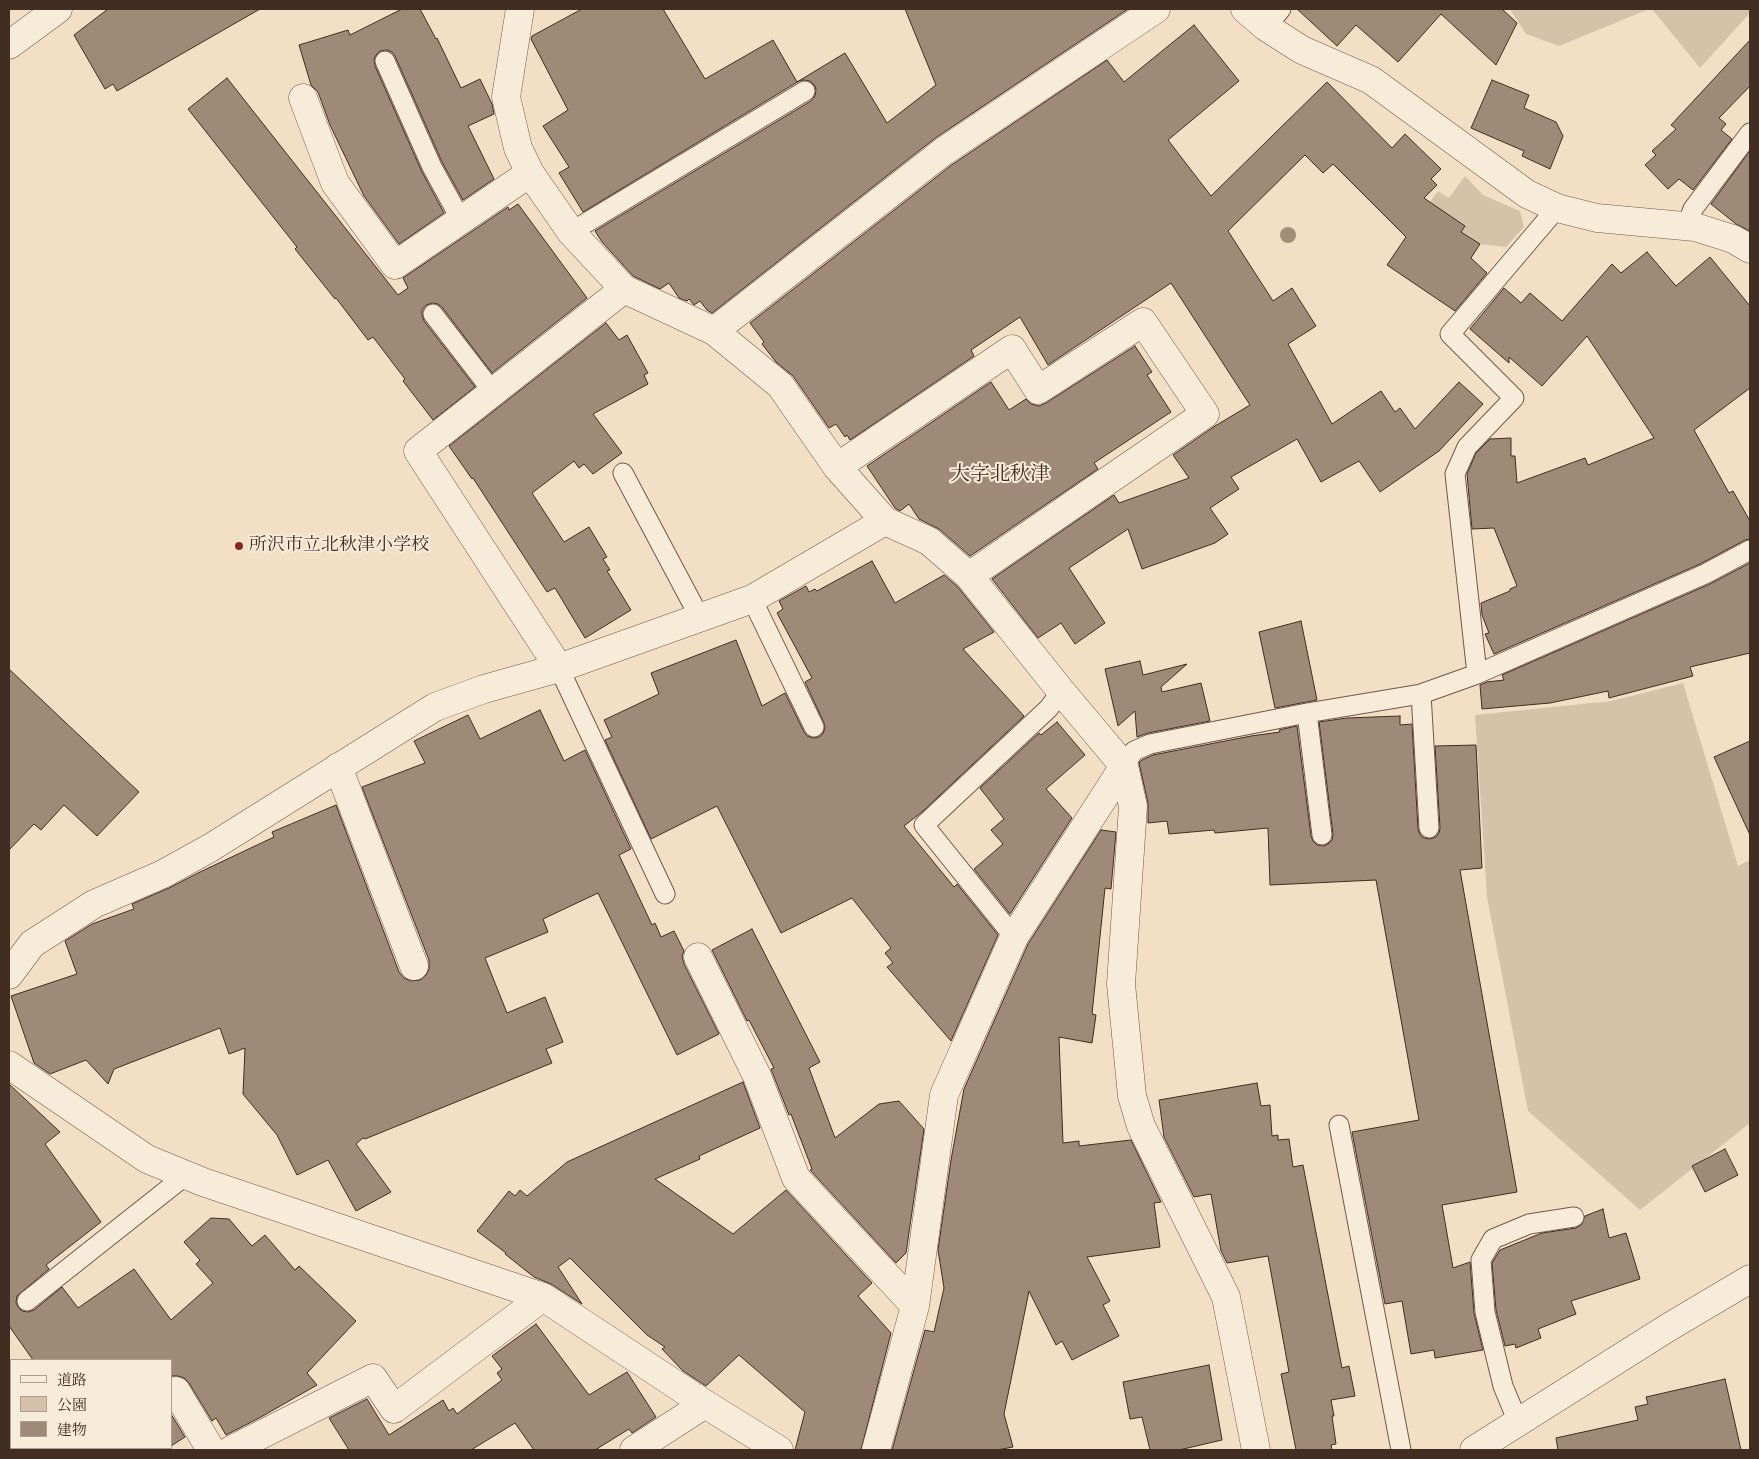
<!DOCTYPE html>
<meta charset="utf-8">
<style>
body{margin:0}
#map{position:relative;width:1759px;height:1459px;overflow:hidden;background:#f3e0c4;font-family:"Libre Bodoni","Noto Serif JP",serif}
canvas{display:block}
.frame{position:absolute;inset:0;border:10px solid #412d21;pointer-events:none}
.legend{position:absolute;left:10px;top:1359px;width:162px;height:90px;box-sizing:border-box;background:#f7ebd9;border:1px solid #ae9f8f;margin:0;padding:6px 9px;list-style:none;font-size:15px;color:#412d21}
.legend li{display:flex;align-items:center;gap:10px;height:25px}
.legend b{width:25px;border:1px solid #ae9f8f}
</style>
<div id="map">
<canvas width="1759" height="1459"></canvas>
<div class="frame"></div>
<ul class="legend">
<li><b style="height:6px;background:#f7ebd9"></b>道路</li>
<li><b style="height:14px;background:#d5c2a8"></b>公園</li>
<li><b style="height:14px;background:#9e8a76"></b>建物</li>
</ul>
</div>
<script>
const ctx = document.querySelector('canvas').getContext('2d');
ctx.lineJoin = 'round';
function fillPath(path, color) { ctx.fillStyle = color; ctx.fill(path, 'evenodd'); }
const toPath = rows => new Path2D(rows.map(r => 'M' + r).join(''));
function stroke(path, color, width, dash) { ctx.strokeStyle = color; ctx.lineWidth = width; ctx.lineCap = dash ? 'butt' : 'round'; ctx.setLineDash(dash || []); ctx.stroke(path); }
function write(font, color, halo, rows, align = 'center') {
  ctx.font = font + ' "Libre Bodoni","Noto Serif JP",serif'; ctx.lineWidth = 4; ctx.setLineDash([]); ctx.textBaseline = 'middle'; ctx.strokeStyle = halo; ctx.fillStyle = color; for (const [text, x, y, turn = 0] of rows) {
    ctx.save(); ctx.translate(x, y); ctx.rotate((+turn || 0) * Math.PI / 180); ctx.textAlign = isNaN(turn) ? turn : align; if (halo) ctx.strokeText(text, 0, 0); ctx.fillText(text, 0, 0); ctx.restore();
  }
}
fillPath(toPath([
 [1510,9,1649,9,1559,46,1526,34],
 [1652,9,1750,9,1750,13,1700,68],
 [1465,176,1483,195,1520,211,1524,227,1506,247,1480,244,1461,232,1430,202,1438,191,1449,198],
 [1683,683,1738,866,1750,860,1750,1123,1640,1210,1528,1111,1487,897,1475,715,1611,701]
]), '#d5c2a8');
const building = toPath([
 [108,9,260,9,117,91,113,84,105,89,74,35,108,9],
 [402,9,420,9,436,39,437,38,461,88,480,79,492,104,494,114,468,126,494,179,463,200,442,162,395,56,392,52,387,50,380,51,376,55,374,59,375,66,422,172,444,213,399,244,364,196,330,125,318,92,311,85,299,45,348,30,350,35,402,9],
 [582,9,663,9,705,79,773,40,797,82,845,53,887,123,936,85,905,9,1128,9,934,139,712,313,707,310,700,301,694,305,689,299,687,301,679,298,669,283,660,289,633,276,602,242,595,231,811,101,815,96,816,90,815,86,810,81,804,80,799,81,583,212,559,173,569,167,543,126,568,110,531,39,532,36,582,9],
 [1297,9,1502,9,1517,23,1496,65,1441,14,1398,62,1356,25,1337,46,1297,9],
 [1194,25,1239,81,1168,140,1211,196,1327,82,1392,148,1405,134,1441,169,1431,179,1437,185,1424,198,1465,226,1461,232,1480,244,1471,258,1487,273,1455,311,1387,265,1406,237,1333,164,1323,173,1305,155,1228,231,1273,301,1292,288,1316,326,1288,344,1332,424,1381,391,1395,412,1400,408,1415,429,1459,382,1483,404,1439,451,1380,492,1359,461,1321,482,1297,439,1231,477,1239,489,1210,508,1228,534,1215,543,1142,569,1128,529,1069,568,1105,623,1075,644,1061,623,1038,638,992,579,1114,495,1119,503,1189,478,1173,455,1215,426,1250,405,1171,283,1048,365,1020,317,971,350,974,356,850,440,847,435,845,437,836,424,829,428,793,376,776,362,762,344,764,342,750,323,953,164,1107,60,1124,82,1194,25],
 [1750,40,1750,86,1719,118,1726,124,1721,130,1732,139,1693,190,1679,179,1668,189,1645,165,1656,155,1652,151,1676,129,1671,125,1750,40],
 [227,78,398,295,408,288,403,278,508,207,509,210,518,204,587,298,492,373,442,307,438,304,432,303,426,305,422,310,422,315,424,321,475,387,433,420,403,381,405,379,373,337,368,340,336,298,335,299,295,249,297,247,188,109,227,78],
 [1492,80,1529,95,1524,108,1556,122,1563,136,1550,169,1522,156,1524,151,1471,128,1492,80],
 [1749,152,1750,153,1750,231,1736,224,1711,204,1749,152],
 [1647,252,1676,286,1710,257,1750,306,1750,388,1694,430,1729,493,1733,491,1750,521,1750,539,1745,540,1700,564,1494,654,1485,634,1489,633,1482,615,1481,603,1510,591,1510,589,1517,586,1494,528,1472,529,1467,474,1476,453,1490,439,1511,438,1511,456,1515,456,1517,483,1585,458,1588,465,1654,438,1587,336,1542,386,1509,357,1509,363,1470,329,1504,288,1521,303,1530,293,1562,321,1612,264,1621,273,1647,252],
 [606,323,619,340,627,335,648,373,644,375,648,384,593,414,622,453,593,474,584,464,579,468,574,461,532,493,564,542,589,527,607,557,603,559,610,570,607,571,631,610,585,638,555,588,547,592,473,478,472,479,449,446,606,323],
 [1135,346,1152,372,1147,375,1171,412,1094,463,1098,469,970,556,939,529,919,519,909,504,900,511,895,508,867,466,991,382,1009,410,1026,399,1031,404,1039,406,1046,403,1135,346],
 [872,561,895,603,944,575,958,587,994,632,963,649,1024,716,923,811,904,826,954,887,957,884,998,935,951,1041,887,967,893,963,885,953,891,948,852,898,781,933,717,806,651,839,605,740,612,737,604,720,659,694,651,673,736,640,762,706,785,693,804,732,807,736,813,738,819,737,823,734,825,728,824,723,805,682,812,678,777,613,783,609,779,601,806,586,809,592,815,589,817,591,872,561],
 [1750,563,1750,653,1690,667,1693,676,1609,698,1608,691,1550,703,1482,709,1480,685,1487,682,1504,680,1502,675,1710,584,1750,563],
 [1301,621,1317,700,1275,708,1259,632,1301,621],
 [1140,661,1143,675,1187,664,1161,687,1162,692,1201,683,1210,721,1148,733,1137,737,1135,711,1118,726,1105,669,1140,661],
 [9,669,139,792,97,836,64,805,41,830,34,824,9,850,9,669],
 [540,710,564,761,585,750,631,849,619,855,652,925,655,923,661,937,674,931,684,951,682,956,684,964,719,1034,677,1055,598,893,543,919,548,932,485,958,507,1013,545,997,563,1042,546,1049,552,1063,365,1139,363,1138,356,1144,391,1192,356,1211,328,1160,297,1175,277,1135,243,1094,245,1048,229,1054,220,1028,114,1069,108,1084,86,1060,50,1074,34,1063,11,996,77,974,65,941,92,924,134,909,132,904,169,888,200,872,274,837,272,832,336,805,399,972,404,978,411,981,420,980,426,975,429,969,429,960,362,787,425,763,414,741,468,715,480,739,540,710],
 [1400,716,1400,725,1412,724,1418,829,1420,835,1424,838,1430,839,1436,837,1439,833,1440,828,1435,746,1476,745,1482,868,1460,870,1517,1192,1442,1205,1453,1268,1470,1262,1474,1313,1483,1350,1435,1358,1434,1350,1411,1354,1402,1301,1385,1304,1352,1132,1419,1120,1376,880,1270,885,1268,828,1215,833,1214,830,1169,834,1167,821,1148,823,1148,803,1139,763,1142,760,1153,755,1251,736,1280,732,1279,730,1297,726,1311,836,1313,841,1317,845,1324,846,1328,844,1332,840,1333,834,1319,722,1347,718,1400,716],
 [1057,722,1085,755,1046,789,1072,818,1010,914,974,869,1003,844,991,830,1004,819,980,788,1039,733,1041,735,1057,722],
 [1750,741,1750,835,1714,757,1750,741],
 [1101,830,1116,832,1111,889,1105,888,1092,1014,1096,1015,1092,1043,1059,1037,1063,1143,1079,1141,1079,1146,1131,1140,1161,1202,1154,1203,1160,1247,1087,1257,1110,1301,1103,1305,1119,1336,1072,1360,1062,1341,1056,1345,1029,1291,1004,1414,1013,1447,997,1450,892,1450,925,1330,934,1332,944,1288,938,1250,951,1160,964,1089,1028,944,1101,830],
 [752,929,820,1062,809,1068,835,1138,879,1104,899,1101,924,1129,906,1253,896,1263,810,1170,812,1169,791,1114,789,1115,771,1069,774,1068,749,1020,747,1021,712,950,752,929],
 [743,1082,760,1128,699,1156,700,1159,655,1179,733,1234,786,1190,872,1283,858,1296,891,1333,861,1450,795,1450,805,1412,739,1355,706,1386,683,1371,662,1349,665,1347,647,1335,570,1258,558,1267,582,1304,551,1284,534,1277,505,1254,506,1253,477,1231,509,1191,515,1196,520,1190,527,1196,567,1162,743,1082],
 [1257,1083,1261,1106,1270,1105,1272,1136,1278,1135,1278,1140,1289,1139,1293,1167,1303,1165,1342,1368,1349,1366,1355,1396,1331,1400,1334,1416,1332,1416,1336,1444,1331,1445,1332,1450,1296,1450,1281,1374,1289,1372,1268,1256,1227,1263,1221,1251,1211,1194,1194,1197,1164,1137,1159,1100,1257,1083],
 [9,1084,60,1132,45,1144,101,1222,46,1265,49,1269,17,1296,16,1303,19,1308,22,1311,28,1312,34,1310,62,1287,78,1308,134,1269,171,1320,213,1283,196,1264,200,1260,184,1242,211,1218,229,1219,252,1246,265,1235,295,1270,299,1266,356,1321,307,1373,317,1385,261,1417,226,1435,216,1418,212,1421,189,1383,184,1378,178,1376,171,1376,171,1360,33,1360,9,1326,9,1084],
 [1725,1149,1738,1175,1705,1192,1692,1166,1725,1149],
 [1603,1209,1609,1238,1626,1233,1640,1279,1571,1301,1576,1314,1538,1329,1541,1338,1516,1348,1515,1344,1505,1346,1496,1310,1492,1263,1500,1250,1542,1233,1576,1228,1581,1225,1585,1216,1603,1209],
 [536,1324,589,1395,627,1372,656,1417,632,1433,629,1429,595,1450,534,1450,515,1423,471,1450,349,1450,329,1418,367,1399,389,1435,443,1400,449,1411,453,1408,457,1414,502,1380,497,1373,502,1369,492,1356,536,1324],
 [1209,1365,1222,1440,1179,1450,1150,1450,1142,1417,1130,1419,1123,1382,1209,1365],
 [1725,1379,1741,1450,1558,1450,1556,1438,1638,1420,1635,1407,1648,1404,1646,1397,1725,1379],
 [171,1414,185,1437,171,1446,171,1414]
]);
fillPath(building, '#9e8a76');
stroke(building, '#412d21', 1);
const service = toPath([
 [1266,27,1281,9],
 [385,61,432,167,461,220],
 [1687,225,1693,209,1750,133],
 [571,232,805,91],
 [433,314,493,392],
 [623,473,700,618],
 [752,599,814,727],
 [559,668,665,894],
 [1477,674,1455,474,1467,447,1514,398,1450,334,1557,208],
 [1421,694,1429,828],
 [1307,713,1322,835],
 [1124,766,1134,751,1150,744,1307,713,1421,694,1477,674,1705,574,1750,550],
 [1014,937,924,825,1049,708,1061,691],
 [1339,1125,1401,1450],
 [27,1301,186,1175],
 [1518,1422,1503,1386,1485,1312,1481,1260,1493,1239,1529,1224,1574,1217]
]);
const minor = toPath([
 [520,9,506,97,518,148,530,173,571,232,624,289,714,331,780,385,837,467,885,521],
 [1245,9,1266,27,1302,50,1371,80,1527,194,1557,208,1597,218,1695,227,1733,239,1750,249],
 [9,45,58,9],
 [303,98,335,183,395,265,530,173],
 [714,331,944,151,1156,9],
 [837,467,1012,349,1038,390,1143,322,1205,414,969,576],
 [559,668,418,451,624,289],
 [338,767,414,966],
 [698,957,757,1076,796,1178,915,1306],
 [9,975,32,944,94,904,163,874,210,848,435,707,484,689,559,668,752,599,885,521,929,541,969,576,1061,691,1124,766,1133,806,1121,984,1132,1096,1141,1126,1226,1297,1256,1450],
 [9,1065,147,1159,203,1182,543,1297,705,1404,779,1450],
 [171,1393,176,1391,211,1450],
 [231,1450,373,1378,394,1409,543,1297],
 [634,1450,705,1404],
 [876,1450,915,1306,944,1095,1014,937,1124,766]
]);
const tertiary = toPath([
 [1474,1450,1669,1327,1750,1279]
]);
stroke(service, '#6e5a4a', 21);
stroke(minor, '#6e5a4a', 29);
stroke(tertiary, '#6e5a4a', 29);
stroke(service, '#f7ebd9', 19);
stroke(minor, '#f7ebd9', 28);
stroke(tertiary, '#f7ebd9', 28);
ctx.fillStyle = '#a28e79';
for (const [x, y] of [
 [1288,235]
]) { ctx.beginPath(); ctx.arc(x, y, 8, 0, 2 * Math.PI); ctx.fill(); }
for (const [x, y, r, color] of [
 [239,546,5,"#8f2418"]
]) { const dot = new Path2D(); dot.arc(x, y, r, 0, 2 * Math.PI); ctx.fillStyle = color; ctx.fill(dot); stroke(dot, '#f7ebd9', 2); }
write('18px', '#412d21', '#f7ebd9', [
 ["所沢市立北秋津小学校",249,546]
], 'left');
write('20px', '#412d21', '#f7ebd9', [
 ["大字北秋津",1000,475]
]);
</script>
